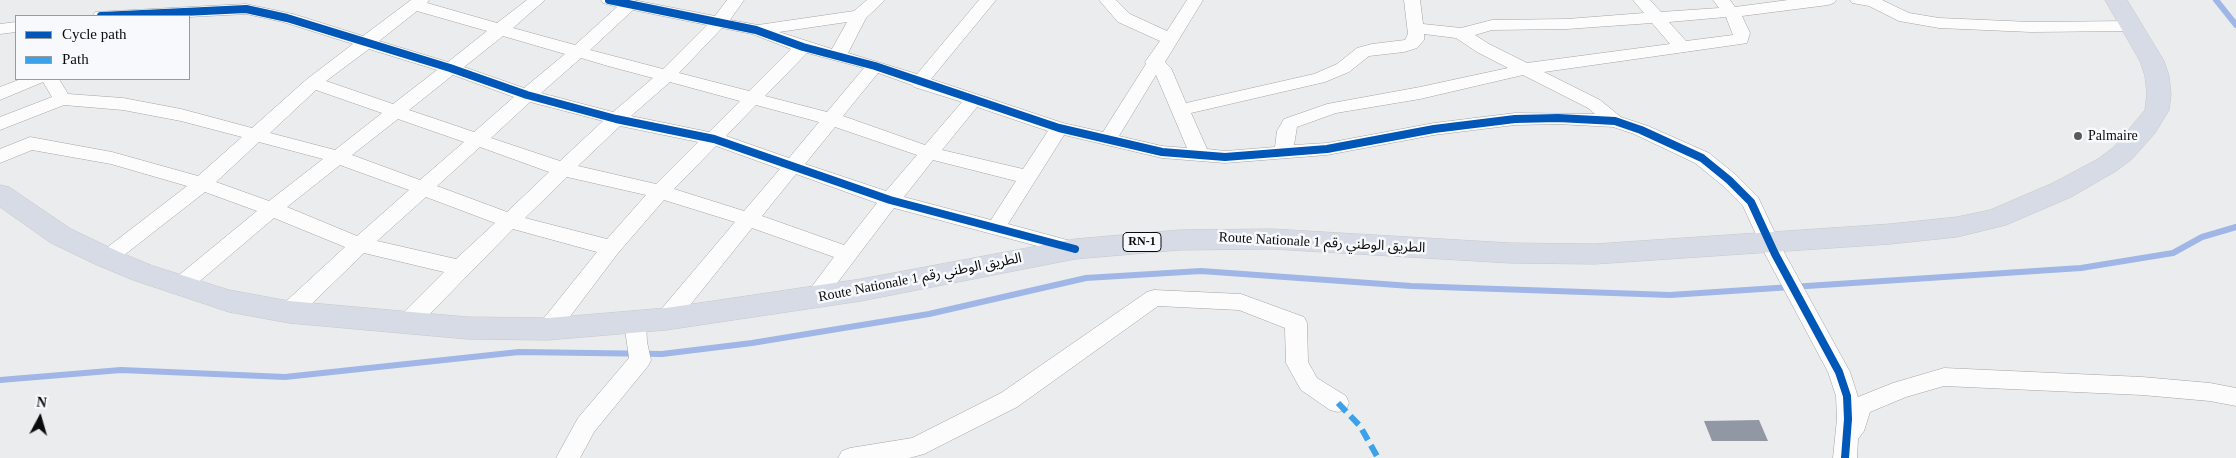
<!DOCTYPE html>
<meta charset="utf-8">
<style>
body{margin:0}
#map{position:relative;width:2236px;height:458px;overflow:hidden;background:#ebeced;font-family:"Times New Roman",serif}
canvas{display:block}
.legend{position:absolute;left:15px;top:15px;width:175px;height:65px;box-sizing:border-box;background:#f7f9fc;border:1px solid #999a9c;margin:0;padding:6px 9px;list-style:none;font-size:15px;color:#0b0b0c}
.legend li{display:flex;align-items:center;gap:10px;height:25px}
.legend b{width:25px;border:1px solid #999a9c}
.north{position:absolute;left:15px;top:393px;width:50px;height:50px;-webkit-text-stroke:4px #f7f9fc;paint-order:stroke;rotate:6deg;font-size:14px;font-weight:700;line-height:20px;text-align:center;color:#0b0b0c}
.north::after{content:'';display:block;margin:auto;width:18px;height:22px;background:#0b0b0c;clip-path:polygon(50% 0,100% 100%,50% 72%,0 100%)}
</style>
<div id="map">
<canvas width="2236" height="458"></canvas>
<ul class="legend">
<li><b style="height:6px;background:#0057b8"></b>Cycle path</li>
<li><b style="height:6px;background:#3ca1e9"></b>Path</li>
</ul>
<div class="north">N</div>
</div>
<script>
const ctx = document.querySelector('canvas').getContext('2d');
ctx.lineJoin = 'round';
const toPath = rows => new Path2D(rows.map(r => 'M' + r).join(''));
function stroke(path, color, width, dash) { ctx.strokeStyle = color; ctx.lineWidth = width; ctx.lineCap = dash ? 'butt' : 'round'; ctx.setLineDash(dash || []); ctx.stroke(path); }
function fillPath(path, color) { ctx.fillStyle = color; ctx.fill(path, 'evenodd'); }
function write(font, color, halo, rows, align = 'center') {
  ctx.font = font + ' "Times New Roman","Noto Sans Arabic",serif'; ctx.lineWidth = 5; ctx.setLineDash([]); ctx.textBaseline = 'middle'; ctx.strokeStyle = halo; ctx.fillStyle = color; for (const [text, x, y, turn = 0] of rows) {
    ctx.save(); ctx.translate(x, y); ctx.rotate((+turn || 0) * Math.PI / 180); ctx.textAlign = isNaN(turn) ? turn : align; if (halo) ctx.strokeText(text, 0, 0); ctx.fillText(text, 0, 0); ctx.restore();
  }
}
stroke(toPath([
 [2216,0,2236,25],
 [0,380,121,370,285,377,519,352,662,354,752,343,929,314,1086,278,1201,271,1411,286,1670,295,2081,268,2173,253,2202,237,2236,227]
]), '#9fb6e7', 6);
fillPath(toPath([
 [1759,420,1768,441,1712,441,1704,421]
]), '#9197a3');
const street = toPath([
 [411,0,429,0,427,3,497,23,527,0,545,0,513,28,575,45,617,7,603,3,601,0,633,0,715,16,727,0,744,0,730,20,758,25,854,11,867,0,885,0,866,18,848,53,917,74,979,0,996,0,931,79,1063,123,1103,132,1146,64,1145,62,1160,41,1118,22,1099,0,1116,0,1130,14,1167,31,1187,0,1203,0,1165,62,1171,68,1186,103,1314,74,1337,64,1357,48,1372,44,1405,40,1408,34,1404,0,1420,0,1423,24,1461,28,1492,20,1567,19,1644,13,1633,0,1650,0,1661,12,1719,8,1713,0,1730,0,1735,7,1788,0,1836,0,1834,3,1828,5,1742,16,1750,33,1747,43,1741,44,1544,72,1600,100,1621,117,1648,126,1709,153,1736,175,1758,197,1785,254,1850,372,1858,397,1893,383,1944,368,2142,377,2210,383,2236,388,2236,406,2210,401,2142,395,1944,386,1906,397,1870,412,1864,431,1858,439,1857,458,1833,458,1837,419,1836,396,1828,372,1765,254,1743,206,1722,185,1695,163,1634,134,1613,127,1558,124,1515,125,1434,135,1327,155,1225,163,1162,158,1064,135,1008,224,1082,244,1085,249,1082,254,1075,256,894,208,822,303,815,305,808,303,804,297,834,257,752,228,674,325,666,327,658,325,655,319,658,313,735,222,664,200,618,253,556,335,548,337,540,335,537,329,540,323,597,252,513,229,414,330,406,332,398,330,395,324,398,318,444,272,364,253,297,318,289,320,281,318,278,312,281,306,345,247,274,218,187,292,180,294,173,292,170,286,173,280,257,211,205,192,114,263,107,266,100,263,97,258,100,253,187,186,111,164,32,150,0,163,0,149,30,137,112,152,198,176,242,137,181,121,123,110,64,105,0,130,0,117,52,97,43,82,0,100,0,87,21,79,59,79,68,94,123,98,181,109,252,128,307,79,353,44,283,22,246,14,189,17,93,16,95,12,246,4,293,14,363,36,411,0],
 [633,10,707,25,663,69,590,50,633,10],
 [417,11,487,31,448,62,379,41,417,11],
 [1726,17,1733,35,1686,41,1669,22,1726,17],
 [847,22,832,49,779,32,847,22],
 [1652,23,1670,44,1527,63,1489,44,1475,35,1492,30,1567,29,1652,23],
 [722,28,752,34,791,49,749,91,679,73,722,28],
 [1424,34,1456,38,1477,52,1508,68,1420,87,1327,104,1284,119,1277,131,1275,147,1225,151,1207,149,1191,113,1325,82,1349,72,1369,56,1404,52,1417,48,1424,40,1424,34],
 [503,36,565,54,524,88,464,67,503,36],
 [369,49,437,70,393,104,326,81,369,49],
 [807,53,864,68,827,112,765,96,807,53],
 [581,58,608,66,653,78,613,112,541,93,581,58],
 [878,73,912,85,914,87,962,102,925,145,843,116,878,73],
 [453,75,514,97,474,132,409,110,453,75],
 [1156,75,1171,110,1187,148,1162,146,1119,136,1156,75],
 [1523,75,1588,108,1595,114,1515,113,1434,123,1327,143,1294,145,1297,127,1336,113,1420,99,1523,75],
 [670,82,740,101,709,132,631,116,670,82],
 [316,90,382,113,335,150,270,133,316,90],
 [530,102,603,121,560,161,491,138,530,102],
 [756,105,819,122,789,158,726,136,756,105],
 [977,107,1048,131,1023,169,942,150,977,107],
 [398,119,464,142,420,180,352,155,398,119],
 [620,126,698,142,656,184,578,166,620,126],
 [835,127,917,155,886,191,805,164,835,127],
 [259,142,323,159,269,201,216,182,259,142],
 [716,146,780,169,744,211,674,189,716,146],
 [480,147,549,172,507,212,437,186,480,147],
 [933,160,1016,181,991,220,904,197,933,160],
 [340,165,409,190,357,236,287,207,340,165],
 [796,174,877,203,844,245,762,216,796,174],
 [567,177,646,195,607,239,525,218,567,177],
 [426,197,495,223,456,259,377,241,426,197],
 [1850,0,1882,0,1909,13,1939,18,2031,22,2132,21,2138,22,2140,26,2138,30,2132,31,2031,32,1939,28,1899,21,1869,6,1852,3,1850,0],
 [16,22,16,32,0,34,0,24,16,22],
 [1154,290,1241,294,1304,317,1307,323,1308,362,1317,378,1346,396,1349,403,1346,410,1338,412,1330,410,1301,390,1286,363,1285,328,1239,310,1158,306,1017,407,924,454,909,458,838,458,842,451,850,448,912,438,1001,393,1147,292,1154,290],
 [635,314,643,316,646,322,647,342,651,360,648,366,594,432,580,458,556,458,578,418,629,358,624,322,627,316,635,314]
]);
const highway = toPath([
 [2105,0,2127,0,2164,61,2169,76,2171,94,2169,110,2155,133,2132,159,2116,171,2071,197,2006,225,1957,237,1890,244,1595,264,1510,263,1272,249,1179,250,1075,259,861,301,666,330,548,340,467,339,289,323,229,312,133,280,97,265,51,243,0,207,0,185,9,187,71,229,117,251,153,266,229,290,289,301,467,317,548,318,666,308,861,279,1075,239,1179,230,1272,229,1510,243,1595,244,1890,224,1957,217,1990,210,2053,183,2098,159,2114,147,2145,110,2147,94,2145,76,2140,61,2105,0]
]);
stroke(street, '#a4a4a6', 1);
stroke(highway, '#c7c7c8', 1);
fillPath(street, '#fcfcfc');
fillPath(highway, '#d6dbe6');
stroke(toPath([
 [1338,403,1360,426,1378,458]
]), '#3ca1e9', 6, [12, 6]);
stroke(toPath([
 [609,0,756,30,803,47,875,66,1059,128,1162,152,1225,157,1327,149,1434,129,1515,119,1558,118,1615,121,1641,130,1702,158,1729,180,1751,202,1775,254,1839,372,1847,396,1848,419,1845,458],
 [101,16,246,9,287,18,450,68,527,95,616,119,714,139,890,200,1075,249]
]), '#0057b8', 8);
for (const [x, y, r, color] of [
 [2078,136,5,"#595a5b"]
]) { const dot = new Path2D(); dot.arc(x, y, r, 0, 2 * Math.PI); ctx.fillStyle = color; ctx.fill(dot); stroke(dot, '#f7f9fc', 2); }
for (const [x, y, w] of [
 [1142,242,38]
]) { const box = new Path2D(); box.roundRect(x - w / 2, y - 9.5, w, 19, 4); ctx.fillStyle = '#f7f9fc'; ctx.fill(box); stroke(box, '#0b0b0c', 1); }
write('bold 12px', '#0b0b0c', null, [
 ["RN-1",1142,242]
]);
write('14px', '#0b0b0c', '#f7f9fc', [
 ["Palmaire",2088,136]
], 'left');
write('14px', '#0b0b0c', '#f7f9fc', [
 ["Route Nationale الطريق الوطني رقم 1",1322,243,3],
 ["Route Nationale الطريق الوطني رقم 1",920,278,-11]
]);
</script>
